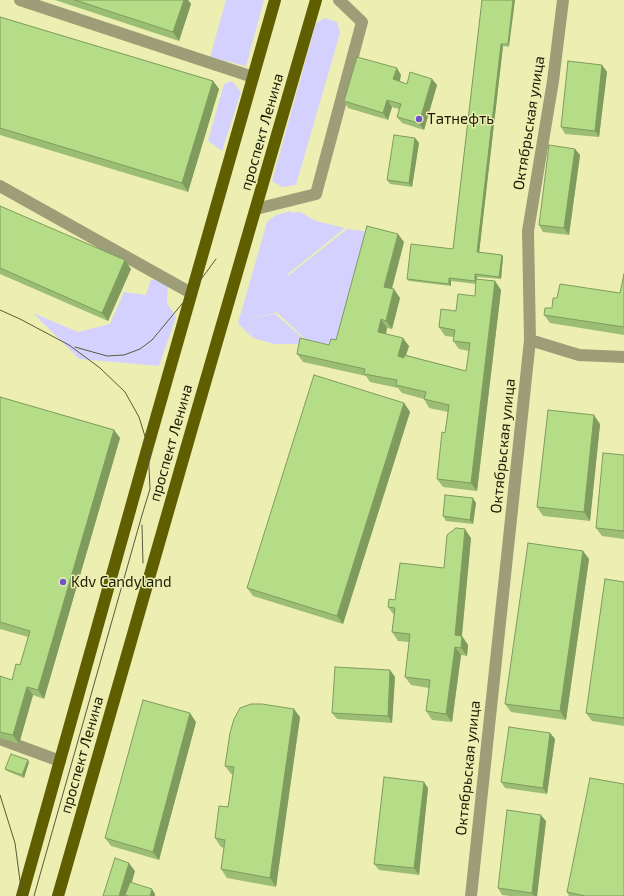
<!DOCTYPE html>
<meta charset="utf-8">
<style>
body{margin:0}
canvas{display:block;background:#edefb2}
</style>
<canvas width="624" height="896"></canvas>
<script>
const ctx = document.querySelector('canvas').getContext('2d');
ctx.lineJoin = 'round';
function fillPath(path, color) { ctx.fillStyle = color; ctx.fill(path, 'evenodd'); }
const toPath = rows => new Path2D(rows.map(r => 'M' + r).join(''));
function stroke(path, color, width, dash) { ctx.strokeStyle = color; ctx.lineWidth = width; ctx.lineCap = dash ? 'butt' : 'round'; ctx.setLineDash(dash || []); ctx.stroke(path); }
function write(font, color, halo, rows, align = 'center') {
  ctx.font = font + ' "Exo 2",sans-serif'; ctx.lineWidth = 3; ctx.setLineDash([]); ctx.textBaseline = 'middle'; ctx.strokeStyle = halo; ctx.fillStyle = color; for (const [text, x, y, turn = 0] of rows) {
    ctx.save(); ctx.translate(x, y); ctx.rotate((+turn || 0) * Math.PI / 180); ctx.textAlign = isNaN(turn) ? turn : align; if (halo) ctx.strokeText(text, 0, 0); ctx.fillText(text, 0, 0); ctx.restore();
  }
}
fillPath(toPath([
 [226,0,264,0,246,66,210,57],
 [325,18,337,22,340,33,296,185,282,187,272,181,316,23],
 [232,81,241,92,222,151,208,141,224,84],
 [291,211,291,213,300,212,316,221,345,228,288,274,288,276,347,229,371,232,340,346,308,341,275,311,276,313,245,319,275,314,310,344,274,344,253,338,247,322,252,338,238,323,267,222,276,215],
 [151,279,168,284,167,303,176,317,159,366,79,359,33,313,78,332,110,324,124,292,146,295]
]), '#d5d1ff');
stroke(toPath([
 [20,0,253,77],
 [0,186,191,293],
 [256,209,316,194,362,22,339,0],
 [530,340,579,355,624,357],
 [0,739,60,761],
 [471,896,530,340,528,231,553,81,563,0]
]), '#9d9e77', 12);
stroke(toPath([
 [22,896,148,446,275,0],
 [58,896,192,428,316,0]
]), '#5f5e00', 12);
stroke(toPath([
 [0,310,20,319,69,345,100,368,125,392,139,417,148,446,150,489,142,515,34,896],
 [75,347,107,356,124,355,140,349,152,340,191,293,216,259],
 [142,525,143,563],
 [0,795,15,843,22,896]
]), '#5a5a38', 1);
fillPath(toPath([
 [55,0,188,0,191,4,179,41],
 [482,0,509,47,503,46,479,252,502,255,503,257,501,279,477,277,477,279,495,281,501,290,477,491,443,487,437,479,445,433,448,412,429,408,424,399,402,393,398,388,370,382,366,376,303,362,297,354,329,345,336,340,404,242,392,289,400,298,392,329,387,328,386,334,409,346,406,355,466,371,469,351,459,349,453,341,454,337,445,336,439,327,456,311,475,296,476,284,451,281,451,286,409,281,407,279,453,249],
 [0,17,213,81,219,89,188,192,0,135],
 [602,65,607,72,599,137,565,134,561,127],
 [401,75,400,81,407,84,432,79,437,85,424,130,402,123,397,117,399,109,392,107,388,120,348,108,344,101],
 [415,138,419,143,412,187,390,184,387,180],
 [575,149,580,155,569,235,543,232,539,225],
 [0,206,131,269,108,321,0,274],
 [624,274,624,335,550,323,544,315,552,308,557,298,620,293],
 [0,397,114,430,120,438,44,699,33,695,19,744,0,738,0,676,12,680,20,665,28,637,0,629],
 [404,403,410,412,343,624,253,596,247,588],
 [600,424,590,521,543,516,537,507],
 [624,455,624,539,602,536,596,528],
 [476,503,473,524,446,521,443,516],
 [471,538,462,636,468,645,467,656,461,655,452,722,432,720,426,711,429,688,411,685,405,677,409,642,398,641,392,632,394,615,388,607,395,600,444,568],
 [583,551,589,559,566,720,511,712,505,704],
 [624,582,624,726,592,721,586,713],
 [390,670,395,677,392,723,337,719,332,713],
 [300,717,276,887,227,878,221,869,224,848,221,847,215,838,228,807,233,774,231,774,225,766],
 [196,722,159,860,111,846,105,838],
 [550,733,555,739,547,794,505,788,501,782],
 [29,762,24,778,7,771,5,769],
 [428,788,419,875,379,870,374,864],
 [546,821,537,896,510,896,502,895,498,888],
 [567,892,624,896,569,896]
]), '#9cbe74');
fillPath(toPath([
 [184,0,188,0,191,4,179,41,173,32],
 [513,0,515,0,509,47,508,44],
 [501,44,503,46,479,254,477,252],
 [602,65,607,72,599,137,595,131],
 [397,68,401,75,398,86,393,79],
 [432,79,437,85,424,130,419,123],
 [213,81,219,89,188,192,182,183],
 [387,100,392,107,388,120,383,113],
 [415,138,419,143,412,187,409,183],
 [575,149,580,155,569,235,564,228],
 [398,234,404,242,390,295,384,287],
 [502,255,503,257,501,279,499,277],
 [125,260,131,269,108,321,102,313],
 [475,274,477,277,476,284,475,281],
 [449,278,451,281,451,286,449,284],
 [495,281,501,290,477,491,471,483],
 [394,289,400,298,392,329,386,321],
 [381,319,387,328,384,341,378,332],
 [403,338,409,346,403,364,398,356],
 [404,403,410,412,343,624,337,616],
 [594,415,600,424,590,521,584,512],
 [114,430,120,438,44,699,38,690],
 [473,498,476,503,473,524,470,520],
 [465,529,471,538,461,644,455,635],
 [583,551,589,559,566,720,560,711],
 [462,636,468,645,467,656,461,648],
 [455,647,461,655,452,722,446,714],
 [390,670,395,677,392,723,388,716],
 [27,687,33,695,19,744,13,735],
 [294,709,300,717,276,887,270,878],
 [190,713,196,722,159,860,153,852],
 [550,733,555,739,547,794,543,788],
 [28,760,29,762,24,778,22,775],
 [424,782,428,788,419,875,414,868],
 [541,815,546,821,537,896,534,896,532,893],
 [129,863,135,871,128,896,125,895,126,896,119,896],
 [152,889,155,894,155,896,150,896]
]), '#7f9b5e');
const building = toPath([
 [75,0,184,0,173,32,75,0],
 [482,0,513,0,508,44,501,44,477,252,502,255,499,277,475,274,475,281,449,278,449,284,407,279,411,244,453,249,482,0],
 [0,17,213,81,182,183,0,128,0,17],
 [357,57,397,68,393,79,407,84,410,72,432,79,419,123,397,117,401,104,387,100,383,113,344,101,357,57],
 [568,61,602,65,595,131,561,127,568,61],
 [394,135,415,138,409,183,387,180,394,135],
 [549,145,575,149,564,228,539,225,549,145],
 [0,206,125,260,102,313,0,268,0,206],
 [367,226,398,234,384,287,394,289,386,321,381,319,378,332,403,338,398,356,404,358,404,355,466,371,470,343,453,341,455,330,439,327,441,309,456,311,458,294,475,296,476,279,495,281,471,483,437,479,442,432,445,433,449,405,424,399,426,392,396,385,397,380,364,374,365,369,297,354,300,338,329,345,331,339,336,340,367,226],
 [624,274,624,327,544,315,545,308,552,308,553,298,557,298,560,284,620,293,624,274],
 [314,375,404,403,337,616,247,588,314,375],
 [0,397,114,430,38,690,27,687,13,735,0,732,0,676,12,680,16,664,20,665,30,631,0,622,0,397],
 [548,410,594,415,584,512,537,507,548,410],
 [603,453,624,455,624,531,596,528,603,453],
 [445,495,473,498,470,520,443,516,445,495],
 [456,528,465,529,455,635,462,636,461,648,455,647,446,714,426,711,430,680,405,677,410,634,392,632,395,608,388,607,389,599,395,600,400,563,444,568,447,535,456,528],
 [528,543,583,551,560,711,505,704,528,543],
 [605,579,624,582,624,718,586,713,605,579],
 [335,667,390,670,388,716,332,713,335,667],
 [143,700,190,713,153,852,105,838,143,700],
 [251,704,262,704,294,709,270,878,221,869,225,840,215,838,219,806,228,807,234,767,225,766,230,733,234,719,240,708,251,704],
 [509,727,550,733,543,788,501,782,509,727],
 [11,754,28,760,22,775,5,769,11,754],
 [384,777,424,782,414,868,374,864,384,777],
 [590,778,624,784,624,896,585,896,567,892,590,778],
 [507,810,541,815,532,893,498,888,507,810],
 [115,858,129,863,119,896,103,896,115,858],
 [130,882,152,889,150,896,129,896,125,895,130,882]
]);
fillPath(building, '#b5dd87');
stroke(building, '#7f9b5e', 1);
for (const [x, y, r, color] of [
 [419,119,4,"#6f54ce"],
 [63,582,4,"#6f54ce"]
]) { const dot = new Path2D(); dot.arc(x, y, r, 0, 2 * Math.PI); ctx.fillStyle = color; ctx.fill(dot); stroke(dot, '#edefb2', 1.5); }
write('15px', '#1c1c04', '#edefb2', [
 ["Татнефть",427,119],
 ["Kdv Candyland",71,582]
], 'left');
write('15px', '#1c1c04', '#edefb2', [
 ["Октябрьская улица",529,123,-81],
 ["проспект Ленина",262,132,-74],
 ["проспект Ленина",171,443,-74],
 ["Октябрьская улица",503,446,-84],
 ["проспект Ленина",82,755,-74],
 ["Октябрьская улица",468,768,-84]
]);
</script>
